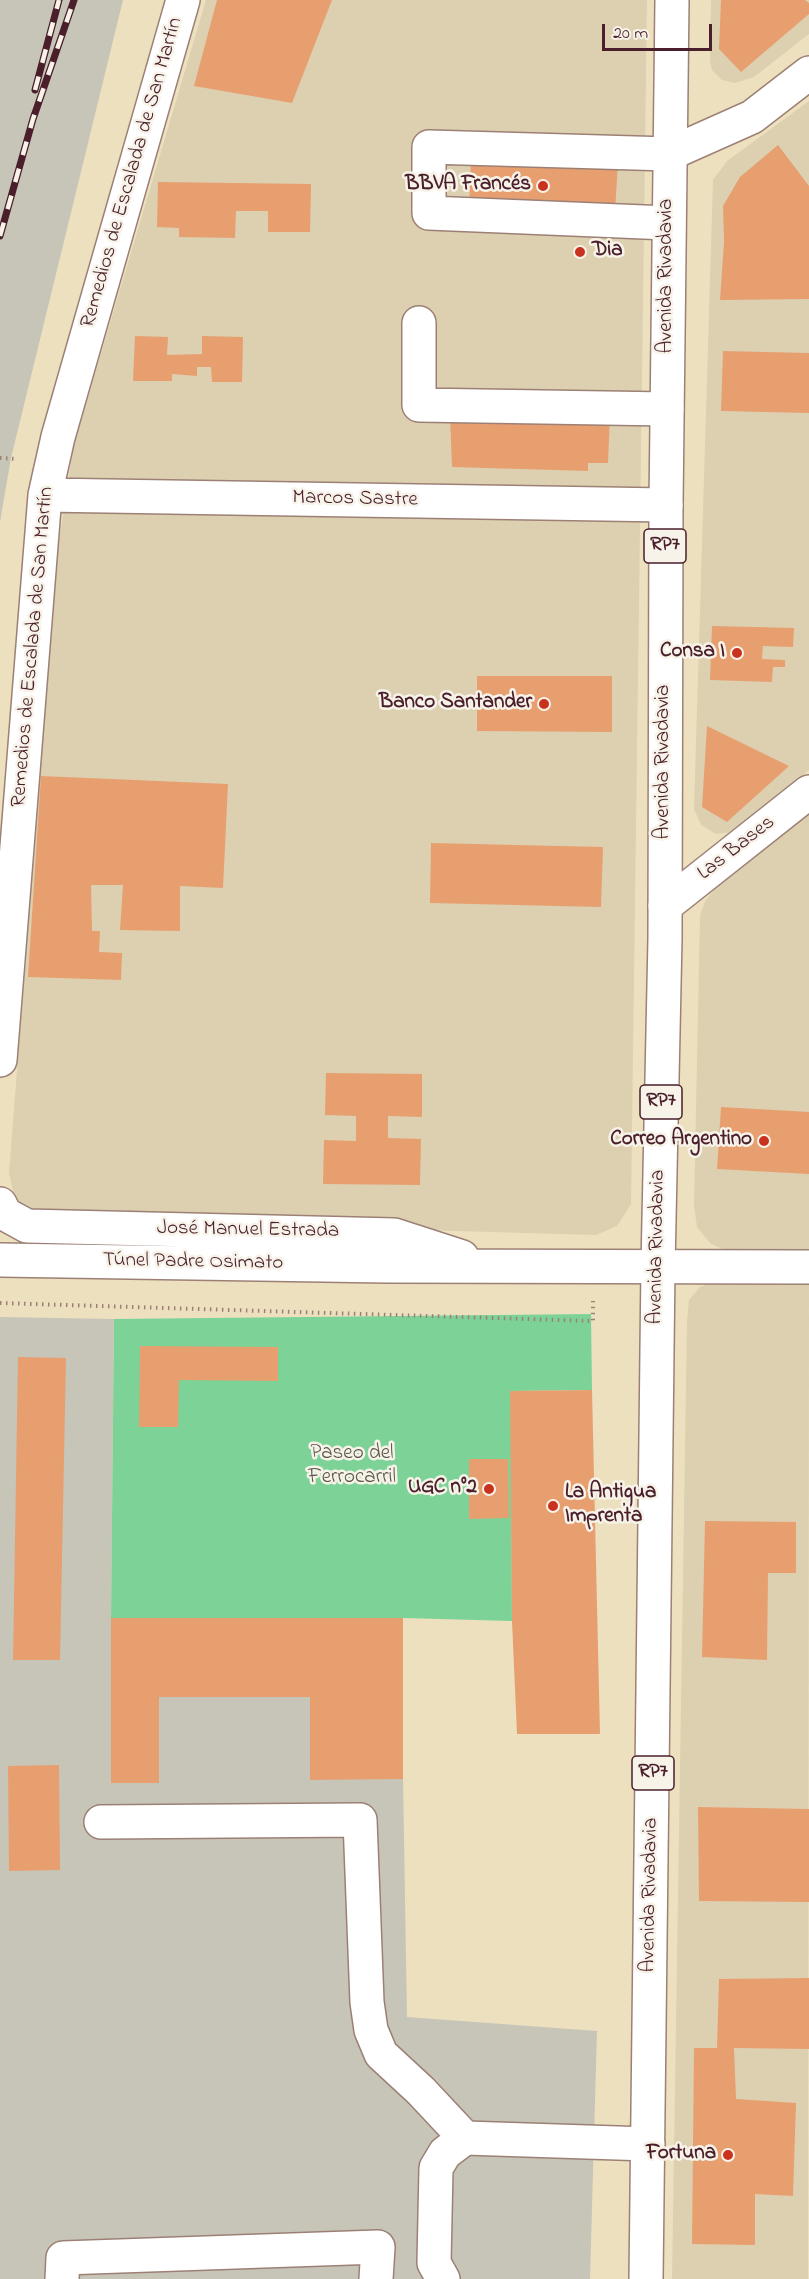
<!DOCTYPE html>
<meta charset="utf-8">
<style>
body{margin:0}
#map{position:relative;width:809px;height:2279px;overflow:hidden;background:#ede0bf;font-family:"Indie Flower",sans-serif}
canvas{display:block}
.scale{position:absolute;left:602px;top:24px;width:110px;height:27px;box-sizing:border-box;border:3px solid #4a1f2b;border-top:0;padding-left:8px;font-size:18px;line-height:21px;white-space:nowrap;color:#4a1f2b;-webkit-text-stroke:4px #f7f3e8;paint-order:stroke}
</style>
<div id="map">
<canvas width="809" height="2279"></canvas>
<div class="scale">20 m</div>
</div>
<script>
const ctx = document.querySelector('canvas').getContext('2d');
ctx.lineJoin = 'round';
function fillPath(path, color) { ctx.fillStyle = color; ctx.fill(path, 'evenodd'); }
const toPath = rows => new Path2D(rows.map(r => 'M' + r).join(''));
function stroke(path, color, width, dash) { ctx.strokeStyle = color; ctx.lineWidth = width; ctx.lineCap = dash ? 'butt' : 'round'; ctx.setLineDash(dash || []); ctx.stroke(path); }
function write(font, color, halo, rows, align = 'center') {
  ctx.font = font + ' "Indie Flower",sans-serif'; ctx.lineWidth = 5; ctx.setLineDash([]); ctx.textBaseline = 'middle'; ctx.strokeStyle = halo; ctx.fillStyle = color; for (const [text, x, y, turn = 0] of rows) {
    ctx.save(); ctx.translate(x, y); ctx.rotate((+turn || 0) * Math.PI / 180); ctx.textAlign = isNaN(turn) ? turn : align; if (halo) ctx.strokeText(text, 0, 0); ctx.fillText(text, 0, 0); ctx.restore();
  }
}
fillPath(toPath([
 [206,0,647,0,631,1204,617,1226,596,1235,37,1219,16,1203,9,1173,58,548,73,448],
 [711,0,809,0,809,34,754,77,735,83,722,80,712,70,710,61],
 [809,101,809,770,732,832,716,834,701,825,694,809,713,180,727,161],
 [809,810,809,1251,727,1251,711,1244,697,1227,694,1206,700,916,705,901,718,885],
 [714,1282,809,1283,808,2279,672,2279,687,1321,689,1300,700,1287]
]), '#dcd0b1');
fillPath(toPath([
 [0,0,123,0,11,458,0,522],
 [0,1317,114,1319,111,1618,403,1618,403,1779,407,2017,597,2031,590,2279,0,2279]
]), '#c7c5b8');
fillPath(toPath([
 [591,1314,592,1390,511,1391,512,1621,403,1618,111,1618,114,1319]
]), '#7dd397');
fillPath(toPath([
 [217,0,332,0,292,103,194,86],
 [721,0,805,0,809,3,809,14,741,72,719,49],
 [778,145,809,186,809,299,720,300,724,242,723,206,740,177],
 [471,156,618,162,615,212,469,210],
 [158,182,311,184,310,232,268,232,268,211,236,211,235,238,179,237,179,228,157,227],
 [135,336,168,337,167,355,202,354,202,336,243,337,242,382,212,382,211,367,197,367,197,376,172,374,172,381,133,381],
 [723,351,809,353,809,413,721,411],
 [450,414,610,414,608,463,588,463,588,471,452,467],
 [712,626,794,628,793,647,763,646,762,659,785,660,785,667,773,667,772,682,710,680],
 [477,676,612,676,612,732,477,731],
 [707,726,789,766,727,822,702,807],
 [41,776,228,784,223,888,180,886,180,931,120,930,123,885,91,885,92,931,100,931,99,952,122,953,121,980,28,977],
 [431,843,603,847,601,907,430,903],
 [326,1073,422,1074,422,1117,388,1116,388,1138,421,1139,420,1185,323,1184,324,1140,356,1141,356,1116,325,1115],
 [721,1107,809,1112,809,1174,717,1169],
 [140,1346,278,1347,278,1381,179,1380,178,1427,139,1427],
 [18,1357,66,1358,60,1660,13,1660],
 [592,1390,600,1734,517,1734,512,1621,510,1391],
 [469,1459,508,1459,509,1518,469,1519],
 [705,1521,796,1522,796,1573,768,1573,767,1660,702,1657],
 [111,1618,403,1618,403,1779,310,1780,310,1697,159,1697,159,1783,111,1783],
 [59,1765,60,1870,9,1871,8,1766],
 [698,1807,809,1809,809,1902,699,1901],
 [809,1978,809,2049,734,2048,736,2099,796,2103,793,2196,755,2194,755,2245,692,2244,694,2048,717,2048,719,1979]
]), '#e79f70');
const minor = toPath([
 [668,223,429,213,429,147,669,154,752,117,809,73],
 [419,323,419,405,667,409],
 [45,495,666,505],
 [665,906,809,792],
 [0,1060,45,495,58,437,183,0],
 [0,1204,5,1214,27,1226,394,1235,462,1257],
 [0,1260,387,1266,809,1267],
 [101,1822,360,1820,367,2002,371,2030,381,2054,421,2091,465,2138,648,2144],
 [62,2279,63,2258,378,2247,376,2279],
 [443,2279,434,2263,436,2168,445,2153,465,2138]
]);
const major = toPath([
 [646,2279,658,1266,665,938,666,505,672,0]
]);
stroke(minor, '#9c8075', 36);
stroke(major, '#9c8075', 36);
stroke(toPath([
 [0,458,17,459],
 [0,1303,593,1321,593,1301]
]), '#9c8075', 4, [1.5, 4.5]);
stroke(minor, '#fff', 33);
stroke(major, '#fff', 33);
const rail = toPath([
 [35,90,59,0],
 [0,236,33,119,74,0]
]);
stroke(rail, '#4a1f2b', 7);
stroke(rail, '#f7f3e8', 4.5, [14]);
for (const [x, y, r, color] of [
 [543,186,6,"#c8321e"],
 [580,252,6,"#c8321e"],
 [737,653,6,"#c8321e"],
 [544,704,6,"#c8321e"],
 [764,1141,6,"#c8321e"],
 [489,1489,6,"#c8321e"],
 [553,1506,6,"#c8321e"],
 [728,2155,6,"#c8321e"]
]) { const dot = new Path2D(); dot.arc(x, y, r, 0, 2 * Math.PI); ctx.fillStyle = color; ctx.fill(dot); stroke(dot, '#f7f3e8', 2); }
for (const [x, y, w] of [
 [665,546,42],
 [661,1102,42],
 [653,1773,42]
]) { const box = new Path2D(); box.roundRect(x - w / 2, y - 17, w, 34, 4.5); ctx.fillStyle = '#f7f3e8'; ctx.fill(box); stroke(box, '#4a1f2b', 1.5); }
write('bold 20px', '#4a1f2b', null, [
 ["RP7",665,546],
 ["RP7",661,1102],
 ["RP7",653,1773]
]);
write('21px', '#4a1f2b', '#f7f3e8', [
 ["Remedios de Escalada de San Martín",133,173,-74],
 ["Avenida Rivadavia",668,276,-90],
 ["Marcos Sastre",355,500,1],
 ["Remedios de Escalada de San Martín",34,647,-85],
 ["Avenida Rivadavia",665,762,-90],
 ["Las Bases",737,849,-38],
 ["José Manuel Estrada",248,1231,1],
 ["Avenida Rivadavia",658,1247,-89],
 ["Túnel Padre Osimato",193,1263,1],
 ["Avenida Rivadavia",651,1895,-89]
]);
write('bold 21px', '#4a1f2b', '#f7f3e8', [
 ["BBVA Francés",531,186],
 ["Dia",592,252,"left"],
 ["Consa I",725,653],
 ["Banco Santander",532,704],
 ["Correo Argentino",752,1141],
 ["UGC n°2",477,1489],
 ["La Antigua",565,1494,"left"],
 ["Imprenta",565,1518,"left"],
 ["Fortuna",716,2155]
], 'right');
write('21px', '#59554b', '#f7f3e8', [
 ["Paseo del",352,1455],
 ["Ferrocarril",352,1479]
]);
</script>
